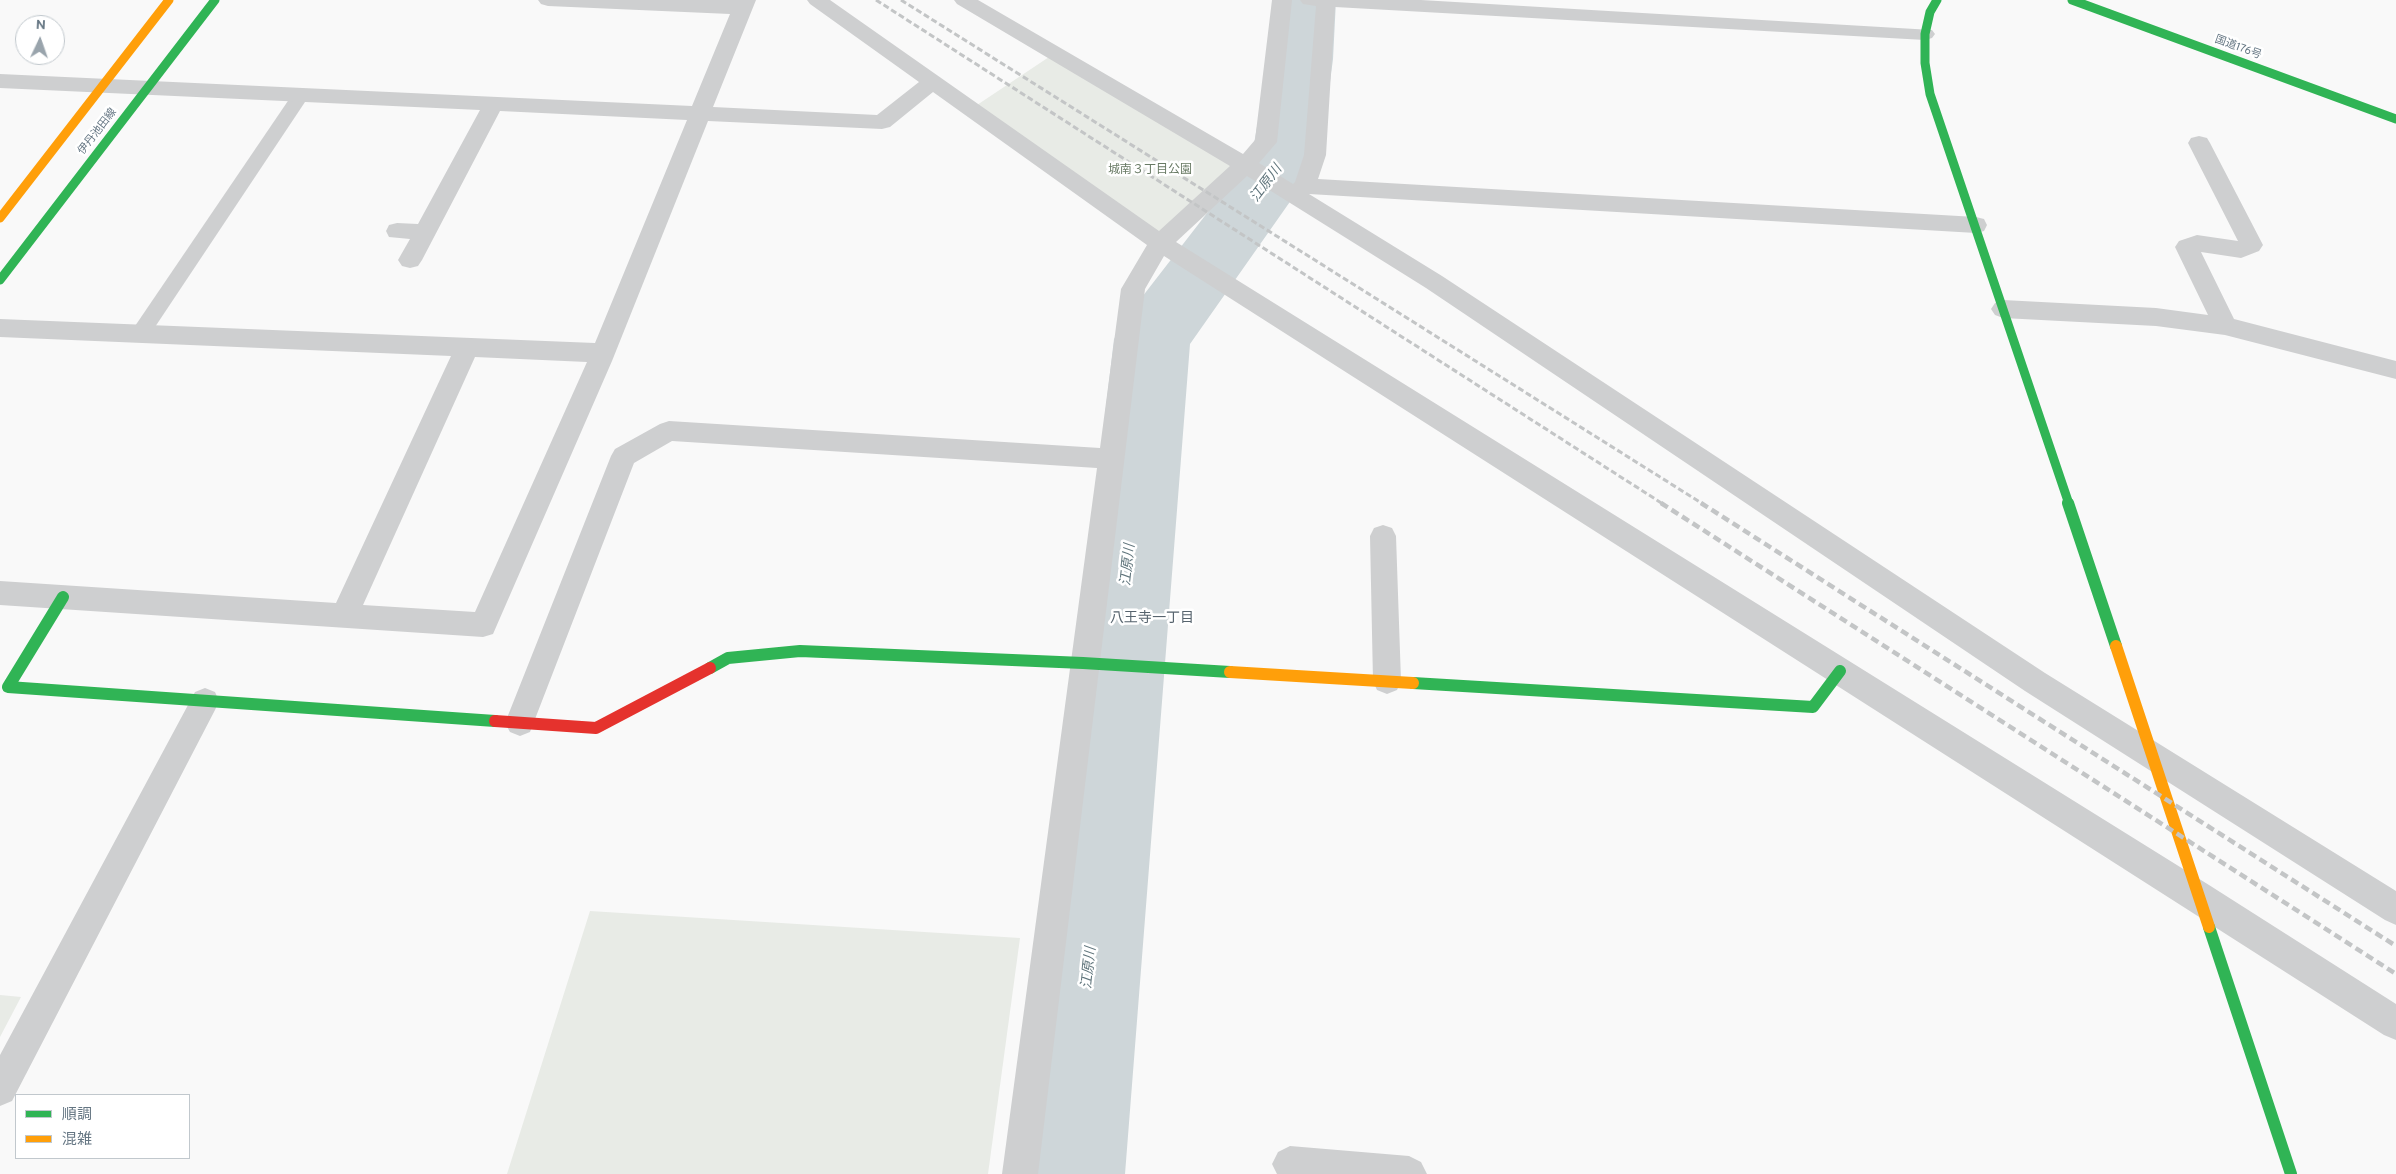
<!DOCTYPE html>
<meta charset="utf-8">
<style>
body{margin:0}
#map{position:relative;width:2396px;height:1174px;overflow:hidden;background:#f9f9f9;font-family:Overpass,"Noto Sans JP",sans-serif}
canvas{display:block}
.legend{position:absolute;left:15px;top:1094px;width:175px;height:65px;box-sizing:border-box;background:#fff;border:1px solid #c1c8cd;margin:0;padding:6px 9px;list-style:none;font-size:15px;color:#657683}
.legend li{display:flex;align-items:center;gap:10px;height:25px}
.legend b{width:25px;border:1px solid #c1c8cd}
.north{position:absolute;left:15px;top:15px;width:50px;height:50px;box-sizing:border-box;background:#fff;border:1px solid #c1c8cd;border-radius:50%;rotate:3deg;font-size:14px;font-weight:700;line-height:20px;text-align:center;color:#657683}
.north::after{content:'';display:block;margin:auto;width:18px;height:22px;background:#99a4ac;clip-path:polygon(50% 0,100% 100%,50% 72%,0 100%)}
</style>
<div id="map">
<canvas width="2396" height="1174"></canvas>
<ul class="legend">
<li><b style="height:6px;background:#30b455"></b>順調</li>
<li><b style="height:6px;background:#ff9f0a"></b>混雑</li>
</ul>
<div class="north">N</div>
</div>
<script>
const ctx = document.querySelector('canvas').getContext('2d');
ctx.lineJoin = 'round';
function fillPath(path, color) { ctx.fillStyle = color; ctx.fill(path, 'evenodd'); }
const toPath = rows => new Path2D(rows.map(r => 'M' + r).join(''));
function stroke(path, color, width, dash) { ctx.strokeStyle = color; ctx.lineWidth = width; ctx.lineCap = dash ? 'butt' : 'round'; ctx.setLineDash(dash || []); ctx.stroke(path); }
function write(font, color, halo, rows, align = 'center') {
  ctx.font = font + ' Overpass,"Noto Sans JP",sans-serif'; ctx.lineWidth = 5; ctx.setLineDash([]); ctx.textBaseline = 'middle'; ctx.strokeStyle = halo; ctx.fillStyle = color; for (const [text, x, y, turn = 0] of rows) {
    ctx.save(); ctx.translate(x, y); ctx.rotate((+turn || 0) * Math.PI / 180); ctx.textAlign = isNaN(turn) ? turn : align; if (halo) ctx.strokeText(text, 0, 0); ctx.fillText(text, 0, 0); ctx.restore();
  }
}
fillPath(toPath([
 [1055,53,1245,165,1160,243,971,109],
 [590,911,1020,938,988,1174,507,1174],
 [0,995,21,997,0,1037]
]), '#e8ebe6');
fillPath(toPath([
 [1274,0,1336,0,1333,59,1320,159,1190,344,1125,1174,1015,1174,1114,339,1125,319,1252,155,1269,59,1274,0]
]), '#ced6d9');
fillPath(toPath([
 [300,90,306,92,309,96,147,339,140,341,133,339,130,334,133,329,294,92,300,90]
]), '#cecfd0');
fillPath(toPath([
 [538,0,756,0,713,107,877,115,919,82,810,4,807,0,830,0,1159,231,1230,166,957,4,954,0,978,0,1243,154,1255,140,1272,0,1292,0,1277,142,1259,163,1293,184,1295,182,1304,155,1316,6,1303,4,1300,0,1421,0,1932,30,1935,34,1932,38,1925,40,1335,7,1326,155,1318,179,1976,217,1984,219,1987,225,1984,231,1976,233,1309,194,1442,276,2045,673,2396,891,2396,925,2385,920,2025,691,1426,288,1247,176,1176,242,2209,885,2396,1004,2396,1040,2384,1035,1164,256,1145,289,1038,1174,1002,1174,1097,468,672,441,634,463,530,732,520,736,510,732,505,723,611,456,615,449,660,424,669,421,1100,448,1121,289,1147,245,933,92,890,127,882,129,708,121,612,361,493,634,483,637,0,605,0,581,336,603,451,356,0,337,0,319,595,343,687,120,500,111,422,260,418,266,410,268,402,266,398,260,410,239,389,237,386,231,389,225,397,223,418,224,480,110,0,88,0,74,692,106,730,14,548,6,541,4,538,0],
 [475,357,587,362,475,612,363,605,475,357],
 [2199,136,2207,138,2210,143,2263,245,2259,251,2241,258,2201,252,2234,319,2396,361,2396,379,2225,335,2156,326,2003,318,1995,315,1991,309,1995,303,2003,300,2156,308,2208,315,2175,247,2179,241,2197,235,2238,241,2188,143,2191,138,2199,136],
 [1383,525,1392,528,1396,536,1401,681,1397,690,1387,694,1377,690,1373,681,1370,536,1374,528,1383,525],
 [205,688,215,692,219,701,215,710,12,1101,0,1106,0,1055,195,692,205,688],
 [1290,1146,1409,1156,1421,1162,1427,1174,1277,1174,1272,1164,1278,1152,1290,1146]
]), '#cecfd0');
stroke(toPath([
 [1937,0,1930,12,1925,34,1925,63,1930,94,2069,504],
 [2072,0,2396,119],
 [0,280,215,0]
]), '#30b455', 9);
stroke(toPath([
 [2068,503,2116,646],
 [63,597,8,687,495,721],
 [710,668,728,658,800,651,1083,663,1230,672],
 [1413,683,1813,707,1840,671],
 [2209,927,2291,1174]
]), '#30b455', 12);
stroke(toPath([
 [0,218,169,0]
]), '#ff9f0a', 9);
stroke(toPath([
 [2116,646,2209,927],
 [1230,672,1413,683]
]), '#ff9f0a', 12);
stroke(toPath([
 [495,721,596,728,710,668]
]), '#e5322d', 12);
stroke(toPath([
 [876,0,1663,504],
 [901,0,1703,504]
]), '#c3c5c6', 3, [6, 3]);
stroke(toPath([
 [1661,503,2396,974],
 [1701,503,2396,946]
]), '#c3c5c6', 4.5, [8, 4.5]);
write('11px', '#657683', '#fff', [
 ["国道176号",2238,48,20],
 ["伊丹池田線",98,132,-52]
]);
write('12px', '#687a64', '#fff', [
 ["城南３丁目公園",1150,171]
]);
write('italic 14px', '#60757c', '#fff', [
 ["江原川",1267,184,-53],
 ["江原川",1129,565,-84],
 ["江原川",1090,968,-84]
]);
write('14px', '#57646e', '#fff', [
 ["八王寺一丁目",1152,619]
]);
</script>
